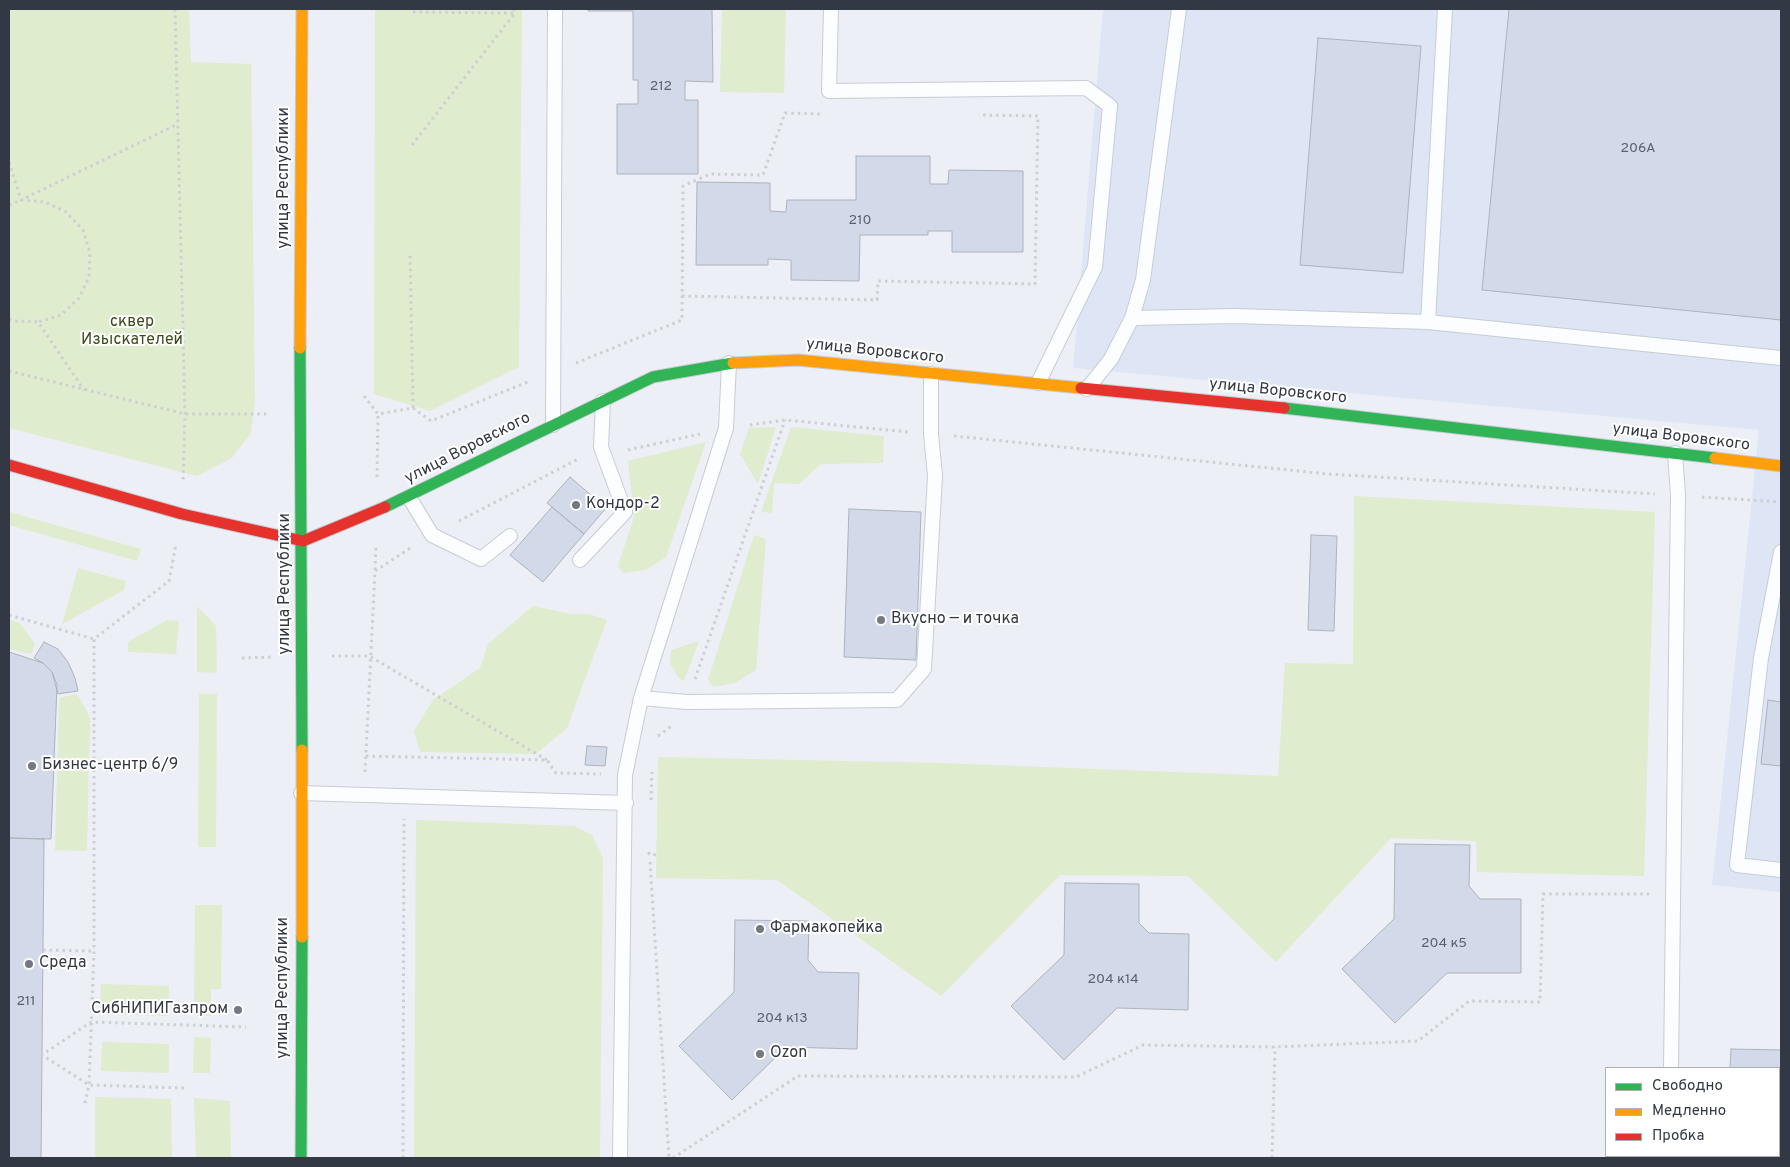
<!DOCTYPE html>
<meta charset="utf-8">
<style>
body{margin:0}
#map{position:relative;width:1790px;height:1167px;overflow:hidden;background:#eceff6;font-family:Overpass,sans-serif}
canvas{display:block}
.frame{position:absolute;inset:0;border:10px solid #323844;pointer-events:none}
.legend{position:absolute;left:1605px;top:1067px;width:175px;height:90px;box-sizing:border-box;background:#fff;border:1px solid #adafb4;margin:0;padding:6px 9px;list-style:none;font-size:15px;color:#323844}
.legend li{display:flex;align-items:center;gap:10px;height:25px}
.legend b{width:25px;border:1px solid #adafb4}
</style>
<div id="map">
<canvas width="1790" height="1167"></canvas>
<div class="frame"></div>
<ul class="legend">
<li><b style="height:6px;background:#30b455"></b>Свободно</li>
<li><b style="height:6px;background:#ff9f0a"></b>Медленно</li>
<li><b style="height:6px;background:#e5322d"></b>Пробка</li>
</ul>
</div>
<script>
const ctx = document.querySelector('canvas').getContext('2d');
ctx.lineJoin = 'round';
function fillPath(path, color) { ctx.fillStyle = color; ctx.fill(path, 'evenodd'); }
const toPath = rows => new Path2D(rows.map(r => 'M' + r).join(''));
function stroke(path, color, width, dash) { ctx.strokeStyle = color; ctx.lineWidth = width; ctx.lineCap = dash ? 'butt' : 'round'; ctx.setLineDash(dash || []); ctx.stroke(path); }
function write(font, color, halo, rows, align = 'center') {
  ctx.font = font + ' Overpass,sans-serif'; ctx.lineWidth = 4; ctx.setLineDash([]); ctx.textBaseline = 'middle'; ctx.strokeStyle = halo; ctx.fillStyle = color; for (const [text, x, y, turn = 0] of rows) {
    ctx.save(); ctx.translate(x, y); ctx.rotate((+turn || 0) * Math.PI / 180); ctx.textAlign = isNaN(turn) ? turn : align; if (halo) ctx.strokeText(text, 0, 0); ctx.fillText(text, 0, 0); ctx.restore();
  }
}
fillPath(toPath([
 [1103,9,1781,9,1781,892,1712,885,1759,430,1073,368]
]), '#dee6f5');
fillPath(toPath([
 [9,9,189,9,191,62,251,64,255,401,251,433,232,458,197,476,9,428],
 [375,9,522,9,519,367,430,411,374,394],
 [722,9,786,9,784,93,720,92],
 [776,427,758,484,740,454,749,428],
 [791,427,884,436,883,463,821,464,799,484,774,483,772,513,761,512],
 [706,442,666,557,646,570,623,573,618,566,634,517,628,461],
 [1354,496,1655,512,1644,876,1477,872,1476,841,1391,838,1276,962,1188,876,1060,875,941,996,777,880,656,878,658,757,939,763,1278,776,1285,663,1353,664],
 [9,512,141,549,137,561,9,525],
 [754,535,766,539,756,670,735,683,713,687,708,680],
 [78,568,126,581,124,590,62,624],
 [197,606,216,626,217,673,197,672],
 [533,606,571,614,589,614,607,620,567,728,536,754,420,752,414,731,433,700,480,668,488,644],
 [9,620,20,623,35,644,31,654,9,649],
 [167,620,179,621,176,654,128,652,128,642],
 [699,641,684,681,678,677,670,664,671,650],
 [77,694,90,717,87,851,55,850,59,698],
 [199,694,217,694,216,847,198,847],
 [416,820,574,826,592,835,603,858,600,1158,414,1158],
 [195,905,222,905,221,989,211,989,211,1016,194,1015],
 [101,984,169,986,168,1016,100,1014],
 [194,1037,211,1038,210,1073,193,1073],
 [102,1042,169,1044,169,1073,101,1071],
 [95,1097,171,1099,172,1158,95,1158],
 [194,1098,230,1101,231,1158,196,1158]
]), '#dfecce');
const building = toPath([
 [588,9,712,9,713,82,685,81,685,100,698,100,698,174,617,174,617,104,638,104,638,80,633,80,633,11,588,11,588,9],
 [1509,9,1781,9,1781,320,1482,290,1509,9],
 [1318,38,1421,46,1403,273,1300,265,1318,38],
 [856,156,930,156,930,184,948,184,949,170,1023,171,1023,252,952,252,952,231,928,231,928,235,860,235,859,281,791,280,791,260,768,259,768,265,696,265,697,182,770,183,770,211,786,212,787,200,856,200,856,156],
 [570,477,606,508,584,534,547,503,570,477],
 [552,507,584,534,543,582,510,555,552,507],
 [849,509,921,512,916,660,844,657,849,509],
 [1311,535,1337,536,1334,631,1308,630,1311,535],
 [44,642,58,649,68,662,75,678,78,691,58,694,52,672,43,663,34,658,44,642],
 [9,652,43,663,52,672,57,685,51,839,9,838,9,652],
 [1768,700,1781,702,1781,766,1761,764,1768,700],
 [587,746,607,747,605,766,585,765,587,746],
 [9,838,44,839,41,1158,9,1158,9,838],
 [1395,844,1470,845,1469,886,1480,899,1521,899,1521,973,1447,973,1395,1023,1342,969,1394,919,1395,844],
 [1065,883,1139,884,1139,923,1149,933,1189,934,1188,1010,1117,1008,1064,1060,1011,1006,1064,955,1065,883],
 [735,920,809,921,808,960,818,972,859,973,857,1049,786,1047,732,1100,679,1046,734,992,735,920],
 [1731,1049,1781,1050,1781,1158,1727,1158,1727,1156,1779,1156,1779,1068,1730,1068,1731,1049]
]);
fillPath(building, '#d2d9e8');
stroke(building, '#aeb2bb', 1);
const lane = toPath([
 [831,9,829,91,1086,88,1110,106,1095,267,1038,383],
 [1132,318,1143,280,1179,9],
 [1428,322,1445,9],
 [1087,389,1111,359,1132,318,1236,316,1428,322,1781,358],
 [553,425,555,9],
 [409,497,432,535,481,559,510,536],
 [1781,552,1761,658,1737,865,1781,870],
 [580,560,625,512,601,447,603,401],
 [641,698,687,702,897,700,924,669,935,476,931,434,931,374],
 [301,793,626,803],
 [1671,1068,1678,495,1675,453],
 [620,1158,625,775,641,698,726,428,729,363],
 [1670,1158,1670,1156]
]);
const fast = toPath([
 [300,348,302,750],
 [1284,408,1715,458],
 [385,507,653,377,733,363],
 [301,1158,302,937]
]);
const slow = toPath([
 [300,348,302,9],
 [733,363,798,360,1081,388],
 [1715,458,1781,466],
 [302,937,302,750]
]);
const jam = toPath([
 [1081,388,1284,408],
 [9,465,182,514,303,541,385,507]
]);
stroke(lane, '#c7ccd5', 16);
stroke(fast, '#c7ccd5', 13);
stroke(slow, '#c7ccd5', 13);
stroke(jam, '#c7ccd5', 13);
stroke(toPath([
 [175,9,185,414,183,483],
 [413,12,515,13,514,9],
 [412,145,515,13],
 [9,162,21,200,178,124],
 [9,205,21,200,45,202,66,212,83,230,90,253,89,277,79,298,61,315,38,322],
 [682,296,877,300,878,281,1035,284,1038,116,979,115],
 [9,319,14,321,38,322,84,390],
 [576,363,682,320,683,186,710,174,763,175,785,113,820,114],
 [9,371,185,414,270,414],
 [364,396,378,414,413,408,410,252],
 [413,408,431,421,530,381],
 [750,425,785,420,908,432],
 [954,436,1328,474,1655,494],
 [628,450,700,434],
 [377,477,378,414],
 [1702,497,1781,502],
 [459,521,580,458],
 [375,570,376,544],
 [9,615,94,639],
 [332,656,369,656,547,760],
 [242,658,274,657],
 [695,679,785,420],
 [658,736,673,725],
 [366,756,547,760,556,773,601,774],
 [365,772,375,571,412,547],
 [651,800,652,772],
 [649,852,649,854,656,855],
 [650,862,669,1158],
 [43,950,94,951],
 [184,1088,89,1085,42,1055,91,1022,246,1027],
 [85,1103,89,1085,94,951,94,639,169,581,176,544],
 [403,1158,404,819],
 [673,1158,798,1076,1076,1077,1143,1045,1275,1047,1418,1041,1469,1001,1540,1002,1543,894,1651,894],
 [1272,1158,1275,1047]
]), '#cdcfd2', 3, [2.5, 4]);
stroke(lane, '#fcfdfe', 14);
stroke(fast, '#30b455', 11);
stroke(slow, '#ff9f0a', 11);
stroke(jam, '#e5322d', 11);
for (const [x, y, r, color] of [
 [576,505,5,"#737882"],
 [881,620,5,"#737882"],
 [32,766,5,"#737882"],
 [760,929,5,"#737882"],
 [29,964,5,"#737882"],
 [238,1010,5,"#737882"],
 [760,1054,5,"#737882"]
]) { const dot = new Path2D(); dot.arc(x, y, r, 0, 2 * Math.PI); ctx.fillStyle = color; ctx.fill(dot); stroke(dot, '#fff', 2); }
write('14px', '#5a606d', null, [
 ["212",661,87],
 ["206А",1638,149],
 ["210",860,221],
 ["204 к5",1444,944],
 ["204 к14",1113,980],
 ["211",26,1002],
 ["204 к13",782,1019]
]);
write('16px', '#323844', '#fff', [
 ["улица Республики",285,178,-90],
 ["улица Воровского",875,352,6],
 ["улица Воровского",1278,392,6],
 ["улица Воровского",1681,438,7],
 ["улица Воровского",468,449,-27],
 ["улица Республики",286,584,-90],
 ["улица Республики",284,988,-90]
]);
write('16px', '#3c4c19', '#fff', [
 ["сквер",132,323],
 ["Изыскателей",132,341]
]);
write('16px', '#323844', '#fff', [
 ["Кондор-2",586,505],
 ["Вкусно — и точка",891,620],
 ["Бизнес-центр 6/9",42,766],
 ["Фармакопейка",770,929],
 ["Среда",39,964],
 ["СибНИПИГазпром",228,1010,"right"],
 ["Ozon",770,1054]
], 'left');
</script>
